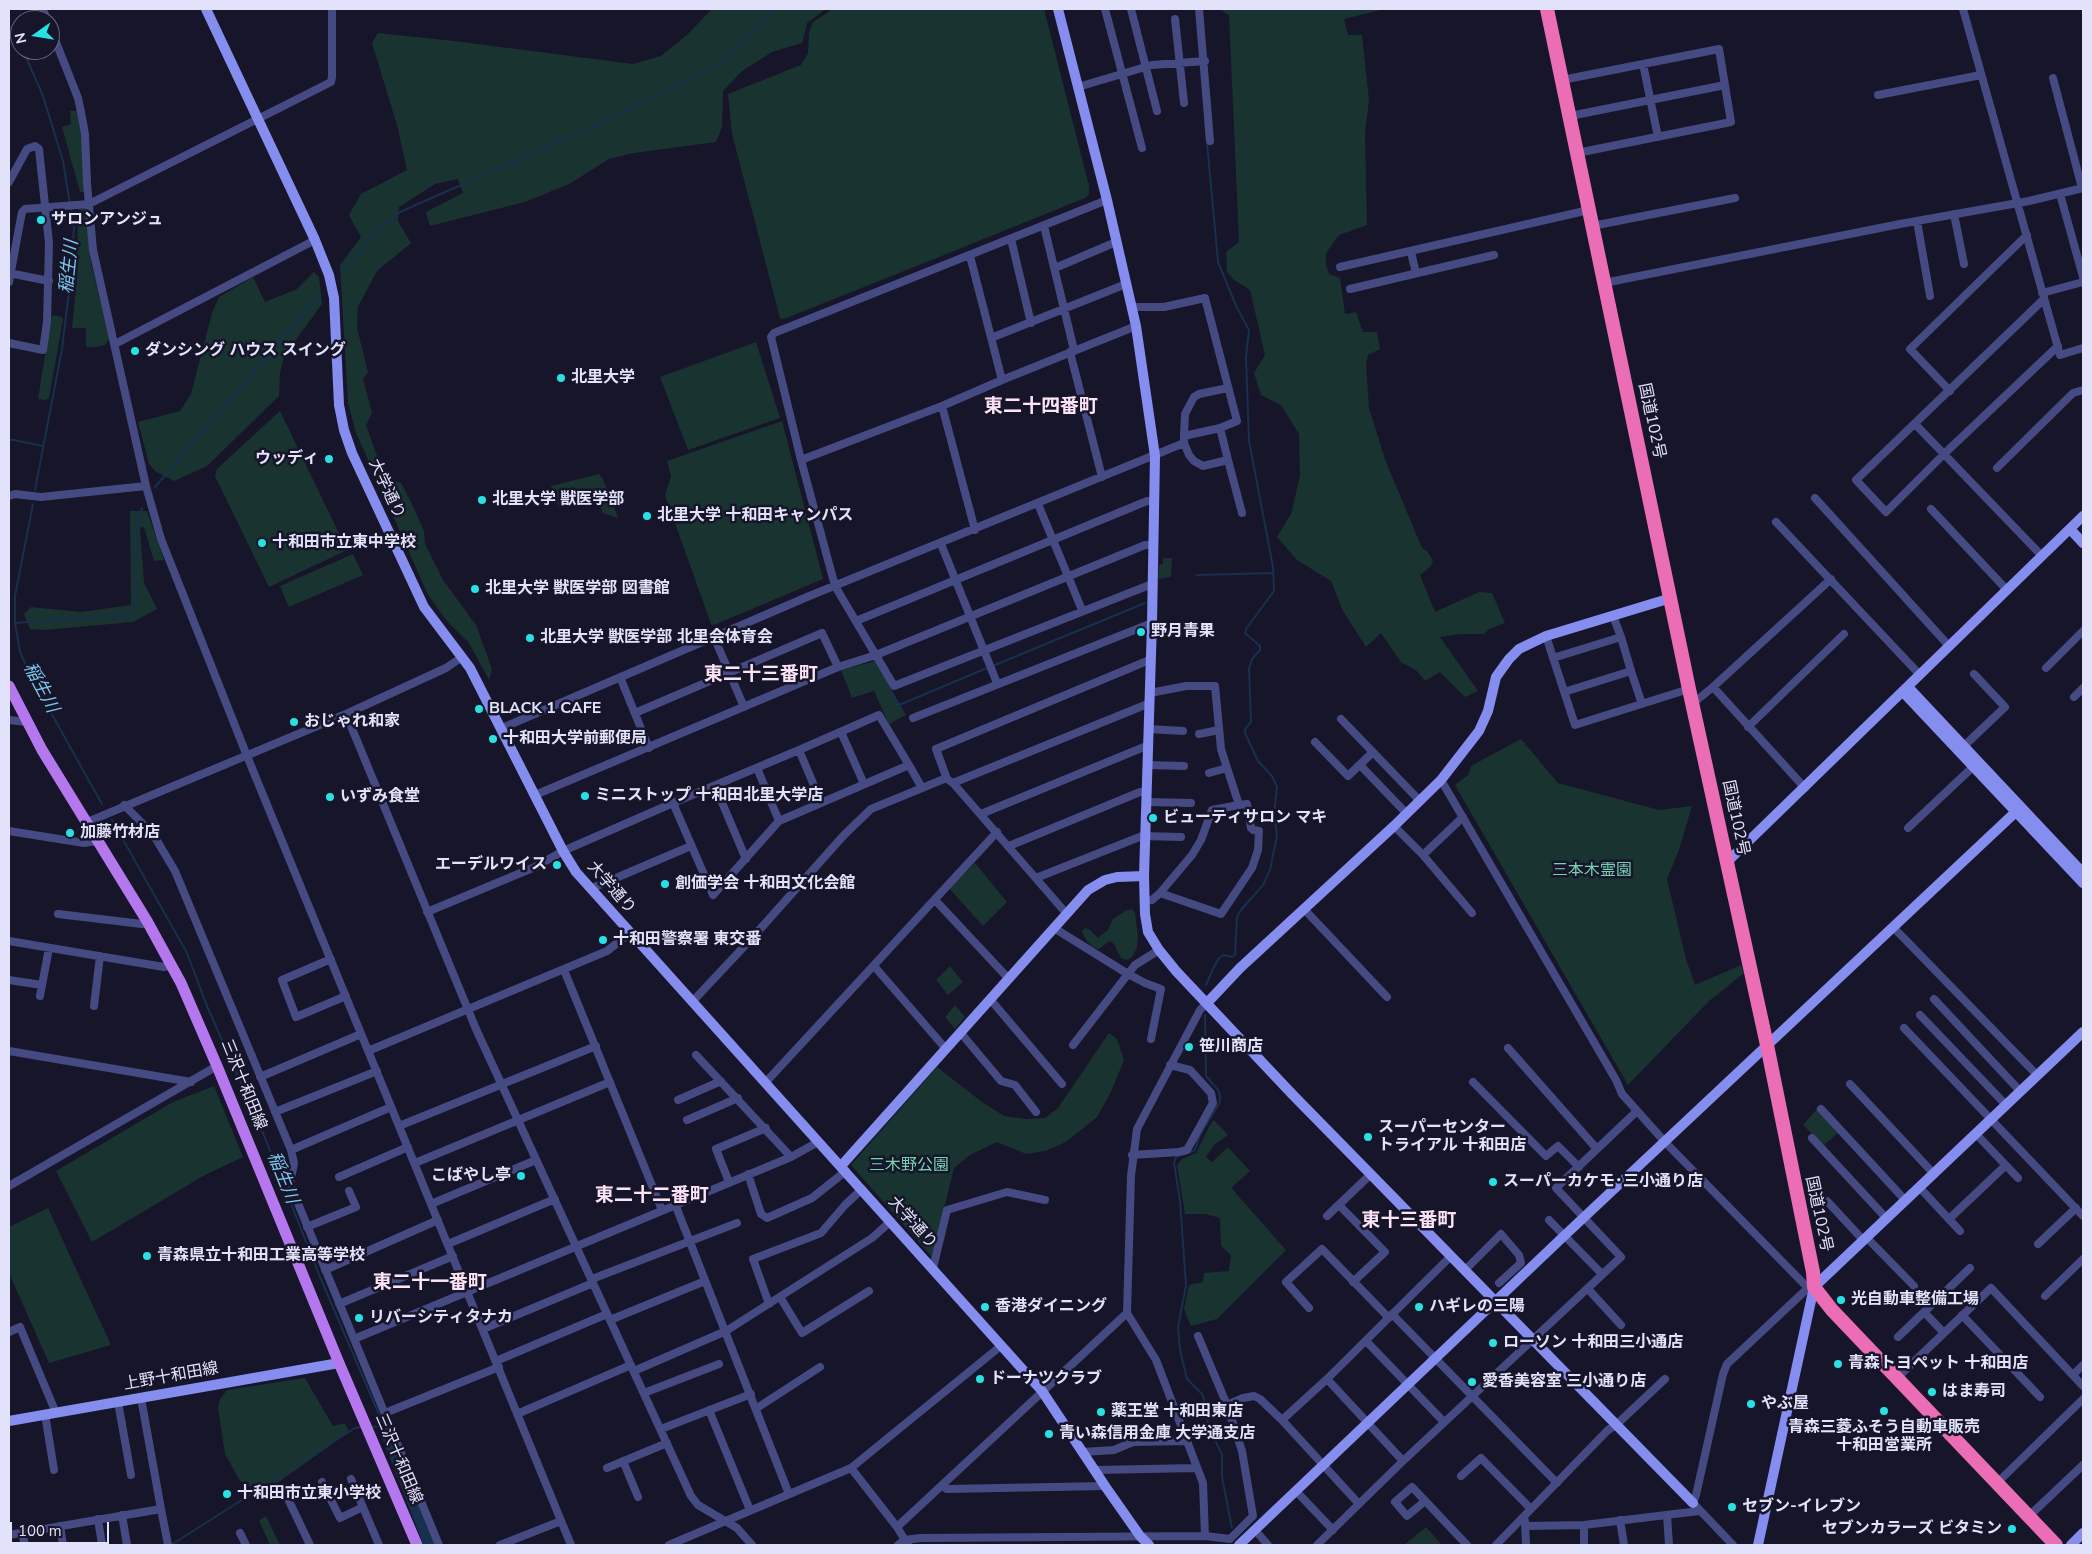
<!DOCTYPE html>
<meta charset="utf-8">
<style>
body{margin:0}
#map{position:relative;width:2092px;height:1554px;overflow:hidden;background:#17152a;font-family:"Nunito Sans",sans-serif}
canvas{display:block}
.frame{position:absolute;inset:0;border:10px solid #e2e2fb;pointer-events:none}
.north{position:absolute;left:10px;top:10px;width:50px;height:50px;box-sizing:border-box;background:#17152a;border:1px solid #68677e;border-radius:50%;rotate:257deg;font-size:14px;font-weight:700;line-height:20px;text-align:center;color:#e2e2fb}
.north::after{content:'';display:block;margin:auto;width:18px;height:22px;background:#27e2e2;clip-path:polygon(50% 0,100% 100%,50% 72%,0 100%)}
.scale{position:absolute;left:10px;top:1522px;width:99px;height:22px;box-sizing:border-box;border:2px solid #e2e2fb;border-top:0;padding-left:6px;font-size:15px;line-height:18px;white-space:nowrap;color:#e2e2fb;-webkit-text-stroke:4px #17152a;paint-order:stroke}
</style>
<div id="map">
<canvas width="2092" height="1554"></canvas>
<div class="frame"></div>
<div class="north">N</div>
<div class="scale">100 m</div>
</div>
<script>
const ctx = document.querySelector('canvas').getContext('2d');
ctx.lineJoin = 'round';
function fillPath(path, color) { ctx.fillStyle = color; ctx.fill(path, 'evenodd'); }
const toPath = rows => new Path2D(rows.map(r => 'M' + r).join(''));
function stroke(path, color, width, dash) { ctx.strokeStyle = color; ctx.lineWidth = width; ctx.lineCap = dash ? 'butt' : 'round'; ctx.setLineDash(dash || []); ctx.stroke(path); }
function write(font, color, halo, rows, align = 'center') {
  ctx.font = font + ' "Nunito Sans","Noto Sans JP",sans-serif'; ctx.lineWidth = 5; ctx.setLineDash([]); ctx.textBaseline = 'middle'; ctx.strokeStyle = halo; ctx.fillStyle = color; for (const [text, x, y, turn = 0] of rows) {
    ctx.save(); ctx.translate(x, y); ctx.rotate((+turn || 0) * Math.PI / 180); ctx.textAlign = isNaN(turn) ? turn : align; if (halo) ctx.strokeText(text, 0, 0); ctx.fillText(text, 0, 0); ctx.restore();
  }
}
fillPath(toPath([
 [712,9,826,9,807,23,802,43,772,52,742,71,723,91,722,127,716,142,634,153,609,159,571,183,525,202,430,226,426,212,463,193,458,179,435,184,399,207,398,221,411,243,377,271,358,307,357,327,368,373,363,378,372,413,366,425,380,464,371,466,356,433,348,403,340,265,361,237,349,215,361,194,407,170,397,125,372,43,378,33,454,41,633,64,661,56,689,33],
 [833,9,1044,9,1089,186,1089,194,1085,198,944,255,784,319,780,318,732,134,728,94,801,65,808,53,809,32,813,22],
 [1219,9,1385,9,1344,19,1348,35,1362,35,1369,100,1365,134,1367,225,1339,235,1326,253,1326,265,1329,274,1340,278,1345,314,1356,312,1363,332,1377,332,1380,349,1368,355,1366,364,1369,408,1386,462,1422,548,1428,552,1433,561,1430,567,1420,575,1435,612,1479,592,1492,593,1505,623,1489,629,1484,634,1460,634,1440,637,1478,691,1465,697,1440,672,1425,681,1416,670,1401,662,1381,633,1366,647,1343,611,1331,581,1297,560,1277,537,1291,514,1300,476,1299,434,1281,405,1261,395,1254,373,1265,355,1250,290,1233,279,1227,272,1226,252,1239,242,1229,15],
 [70,111,77,111,82,139,85,192,80,192,62,127,71,124],
 [78,208,86,208,91,263,109,339,105,345,96,347,86,347,86,328,72,328,77,278],
 [314,272,319,277,322,304,284,356,280,373,279,396,207,466,174,481,155,471,149,464,138,422,180,411,191,394,212,313,219,297,253,277,265,302,297,289],
 [53,315,62,317,63,319,49,398,45,400,38,399,51,318],
 [756,342,780,418,688,450,660,377],
 [280,411,347,550,269,587,215,476,217,469],
 [782,421,823,579,714,625,711,624,665,495,671,476,667,461],
 [599,474,603,479,618,518,603,513,596,495,559,507,551,486],
 [396,481,401,483,411,502,424,531,425,544,443,580,476,625,492,669,489,680,469,643,446,620,428,595,387,502,397,496,394,485],
 [130,511,147,511,164,560,154,561,144,527,140,528,144,583,157,609,133,622,44,630,30,629,24,614,31,607,81,612,131,605],
 [353,554,363,575,289,607,280,586],
 [1163,558,1172,558,1171,577,1158,579,1159,565,1163,564],
 [875,661,906,715,889,724,874,691,852,698,841,670],
 [1521,739,1558,783,1659,810,1692,806,1679,850,1667,879,1686,959,1695,985,1741,965,1744,973,1709,1001,1628,1085,1455,785,1468,775,1471,766],
 [975,863,1007,902,983,926,949,888],
 [1132,909,1135,913,1138,936,1137,947,1132,957,1127,960,1121,958,1114,944,1110,941,1099,949,1093,947,1086,940,1082,931,1085,928,1090,930,1098,938,1108,930,1113,919,1125,911],
 [950,966,963,982,948,995,936,980],
 [955,1005,965,1017,955,1029,945,1017],
 [1109,1033,1117,1039,1124,1060,1111,1092,1097,1117,1066,1142,1045,1151,1026,1154,997,1142,970,1155,954,1168,932,1257,851,1165,937,1067,982,1102,1004,1116,1026,1119,1045,1118,1058,1108],
 [214,1086,243,1157,205,1175,92,1242,56,1171,173,1102],
 [1818,1108,1839,1132,1824,1145,1803,1125],
 [1214,1120,1228,1135,1214,1145,1206,1157,1212,1162,1228,1147,1250,1171,1232,1187,1233,1190,1286,1250,1217,1319,1191,1326,1184,1309,1189,1285,1203,1282,1204,1273,1229,1271,1231,1255,1221,1246,1220,1218,1206,1214,1185,1214,1177,1165,1182,1159,1196,1153,1211,1123],
 [48,1208,111,1345,49,1363,9,1273,9,1227],
 [305,1378,333,1426,345,1423,349,1432,273,1486,257,1490,240,1481,225,1454,218,1408,220,1399,227,1390],
 [266,1516,280,1545,270,1545,259,1521],
 [1426,1527,1442,1545,1404,1545]
]), '#193330');
stroke(toPath([
 [9,25,20,45],
 [23,50,43,96,63,161,70,204],
 [1205,121,1218,262,1237,308,1249,330,1246,357,1249,441,1273,567,1274,591,1246,629,1245,633,1260,646,1260,650,1252,659,1249,669,1251,722,1245,729,1245,733,1258,761,1272,776,1277,787,1274,815,1277,836,1270,870,1263,885,1241,910,1237,917,1235,954,1233,957,1224,955,1219,958,1213,969,1206,985],
 [345,268,382,225,400,212,592,127,705,72,730,55,773,9],
 [9,440,14,440,43,446],
 [155,487,318,297],
 [35,490,62,349,69,291,74,228,71,208],
 [33,504,15,596,15,623,20,652,31,677,102,804],
 [1197,575,1274,573],
 [15,623,131,614,135,602,136,525,142,508],
 [995,665,1145,603],
 [890,690,899,705,987,668],
 [112,820,187,953,207,1006,263,1133,320,1277,384,1426,372,1427],
 [1188,1153,1195,1150,1200,1135,1220,1102,1220,1097,1219,1091,1206,1076,1205,1015],
 [1181,1155,1176,1157,1174,1163,1180,1201,1186,1286,1178,1327,1180,1350,1187,1379,1203,1395,1209,1429,1222,1454,1222,1477,1232,1528],
 [171,1545,355,1428,362,1427]
]), '#17304c', 2);
stroke(toPath([
 [384,1426,430,1545]
]), '#17304c', 12);
stroke(toPath([
 [43,9,47,20],
 [1105,9,1142,148],
 [1131,9,1157,111],
 [1199,9,1210,141],
 [1963,9,2060,355,2083,348],
 [1175,19,1184,103],
 [50,27,78,98,81,112,85,134,87,183,93,250,146,486,161,539,247,756,571,1545],
 [1643,64,1658,137],
 [2053,78,2082,188],
 [1562,80,1719,49,1731,122,1577,153],
 [1078,87,1152,65,1205,61],
 [1878,95,1981,75],
 [1570,116,1725,85],
 [9,182,27,149,35,146,39,149,49,243,47,322,43,350,9,343],
 [2060,194,2083,277],
 [1107,200,774,333,771,337,801,460,835,586,894,686,1152,584],
 [1954,214,1964,264],
 [1917,221,1930,296],
 [1044,226,1074,350],
 [1592,226,1735,198],
 [1011,239,1031,323],
 [1411,252,1416,273],
 [970,256,1002,380],
 [1340,267,1589,210],
 [1055,268,1116,242],
 [9,273,49,281],
 [9,282,22,212,25,209,89,204,331,82,332,77,332,9],
 [1604,283,1900,224,2029,201,2083,188],
 [1350,289,1494,255],
 [2042,293,2083,282],
 [2044,299,1856,480,1886,512,1944,454,2058,346],
 [991,338,1126,284],
 [115,344,315,240],
 [1070,352,1102,477],
 [1950,391,1910,349,2027,235],
 [942,406,975,530],
 [1916,425,2042,556],
 [1184,436,1185,414,1194,397,1199,394,1228,388],
 [1184,443,1189,455,1194,461,1203,466,1228,460,1220,428],
 [801,460,942,406,1002,380,1136,326],
 [1228,460,1242,513],
 [1997,468,2073,393,2083,390],
 [9,496,15,494,41,497,146,486],
 [1815,498,1949,646],
 [1038,504,1082,610],
 [1931,509,2007,590],
 [1776,522,1920,675],
 [941,544,997,683],
 [1613,616,1621,637],
 [856,621,1147,501,1155,501],
 [1546,636,1575,725,1689,689],
 [714,637,744,707],
 [1553,658,1621,637,1631,671],
 [2046,668,2083,631],
 [620,677,649,748],
 [1713,687,1831,579],
 [1564,692,1631,671,1642,704],
 [2074,697,2083,688],
 [1692,704,1713,687,1805,788],
 [635,713,822,633,838,667],
 [346,714,476,1029,691,1496,698,1505,737,1528,752,1545],
 [913,718,1152,623],
 [1341,719,1420,801],
 [9,720,26,722],
 [1748,727,1844,634],
 [502,728,807,597,1184,443,1184,436,1220,428,1237,421,1205,298,1164,307,1131,307],
 [1149,729,1183,731],
 [841,732,864,784],
 [1199,734,1219,730],
 [1315,742,1348,776,1373,752],
 [1964,746,2005,707,1974,674],
 [799,750,821,802],
 [909,765,922,788],
 [1148,765,1184,766],
 [1360,765,1407,814],
 [757,768,779,821],
 [1209,773,1227,768],
 [947,779,936,749,1147,661,1151,661],
 [1441,780,1616,1080,1622,1094,1665,1142,1808,1288],
 [953,783,1145,705,1150,704],
 [715,786,746,859],
 [535,795,838,667,876,655,1145,545,1153,545],
 [1147,802,1191,803],
 [124,805,153,834,175,871,291,1150,294,1163,290,1184,354,1339],
 [981,814,1144,747,1148,747],
 [85,823,346,714,446,668,462,657],
 [1394,826,1423,855,1472,913],
 [1908,828,1976,764],
 [9,831,84,843,96,841],
 [1009,846,1140,792,1147,792],
 [1423,855,1463,817],
 [1036,878,1142,836,1181,837],
 [590,889,691,846],
 [1160,893,1221,914,1252,868,1258,850,1259,831,1253,830,1251,828,1247,804,1239,805],
 [935,900,1008,978],
 [1144,901,1152,900,1160,893,1192,855,1201,840,1212,810,1239,805,1221,749,1215,686,1186,686,1150,693],
 [1304,909,1387,997],
 [427,912,535,867,563,851,673,803,799,750,879,715,909,765,779,821,713,895,673,803],
 [58,914,142,924,147,921],
 [1893,927,2037,1075],
 [1054,928,1128,974,1073,1045],
 [9,941,164,967,172,965],
 [331,959,282,980,296,1017,346,996],
 [874,966,946,1049],
 [564,970,662,1210],
 [9,980,42,985],
 [40,996,49,948],
 [990,999,1062,1084],
 [1934,999,2020,1091],
 [693,1001,753,937,844,835,871,809,944,779,947,779,953,783,1066,913],
 [94,1006,100,956],
 [1920,1015,2006,1105],
 [1904,1028,2083,1216],
 [960,1032,1001,1081,1015,1085,1036,1112],
 [1151,1039,1161,989,1145,983,1128,974,1135,965,1159,950],
 [1508,1048,1597,1149],
 [9,1051,191,1082],
 [368,1051,607,951,631,932],
 [696,1055,791,1157],
 [260,1077,361,1034],
 [1473,1082,1546,1156,1558,1146,1579,1167],
 [765,1083,997,832],
 [1850,1084,1934,1174],
 [678,1100,721,1081],
 [1821,1109,1906,1201],
 [275,1112,377,1071],
 [687,1120,738,1098],
 [399,1126,596,1046],
 [1976,1134,2018,1178],
 [1812,1138,1887,1219],
 [291,1150,391,1107],
 [1132,1155,1179,1152,1187,1150,1213,1103,1211,1093,1190,1070,1170,1065],
 [415,1163,610,1082],
 [748,1174,761,1214,767,1218,812,1198,846,1171],
 [339,1177,408,1147],
 [729,1182,716,1149,766,1128],
 [9,1186,217,1066],
 [1920,1188,1960,1231],
 [1827,1201,1864,1241],
 [431,1204,536,1160],
 [675,1204,789,1494],
 [1339,1205,1385,1252,1353,1282],
 [1327,1216,1371,1174],
 [1949,1219,2005,1166],
 [1549,1220,1602,1274],
 [307,1227,356,1207,349,1191],
 [1867,1238,1914,1286],
 [448,1244,555,1199],
 [2038,1244,2076,1208],
 [933,1268,947,1210,1007,1192,1045,1200],
 [325,1270,438,1220],
 [1465,1270,1501,1234,1519,1255,1521,1263,1499,1283],
 [592,1279,737,1223],
 [1588,1289,1621,1325],
 [2045,1296,2083,1259],
 [780,1297,802,1333,869,1291],
 [339,1304,453,1256],
 [769,1304,753,1259,821,1233,845,1205,862,1189],
 [1309,1308,1286,1282,1322,1249,1389,1318],
 [1924,1312,1944,1333],
 [1127,1313,1156,1360,1203,1483,1205,1536],
 [1392,1314,1557,1483],
 [1962,1315,2040,1397],
 [610,1320,705,1281],
 [483,1329,593,1283],
 [9,1332,20,1327,56,1413],
 [1898,1337,1970,1268],
 [1366,1341,1444,1422],
 [496,1361,607,1314],
 [634,1371,726,1331,872,1238,891,1221],
 [2073,1375,2083,1365],
 [1897,1378,1991,1288,2083,1386],
 [1327,1379,1403,1461],
 [644,1393,719,1364],
 [118,1402,131,1475],
 [1227,1405,1243,1398,1254,1396,1260,1399,1282,1420],
 [757,1408,820,1367],
 [709,1410,750,1510],
 [385,1413,499,1367],
 [45,1414,54,1470],
 [517,1414,631,1365],
 [661,1429,751,1394],
 [1082,1452,1114,1450,1133,1442,1186,1441],
 [623,1461,638,1497],
 [607,1468,667,1443],
 [851,1468,897,1527,908,1545],
 [1095,1470,1197,1468],
 [1461,1476,1481,1458,1531,1509],
 [351,1479,379,1545],
 [322,1482,340,1518,363,1507],
 [1996,1484,2083,1399],
 [942,1486,947,1489,1105,1486],
 [1296,1491,1333,1530],
 [289,1501,310,1545],
 [1425,1501,1407,1516,1395,1502,1412,1487,1467,1545],
 [1359,1504,1282,1420,1327,1379,1451,1256],
 [161,1509,168,1545],
 [122,1515,127,1545],
 [1667,1515,1669,1545],
 [2028,1517,2083,1465],
 [98,1519,102,1545],
 [1620,1520,1624,1545],
 [1525,1521,1526,1545],
 [1584,1525,1584,1545],
 [60,1526,63,1545],
 [1526,1526,1584,1525,1699,1511],
 [897,1527,1127,1313,1131,1176,1137,1129,1200,1010,1207,1003],
 [1255,1530,1268,1545],
 [22,1533,25,1545],
 [240,1533,246,1545],
 [9,1535,161,1509,141,1398],
 [439,1545,354,1339,791,1157,818,1142],
 [500,1545,561,1521],
 [669,1545,851,1468,1002,1345],
 [898,1545,904,1540,921,1538,1205,1536,1230,1539,1253,1516,1242,1451,1227,1405,1198,1336],
 [1317,1545,1403,1461,1621,1257,1556,1188,1637,1111],
 [1496,1545,1608,1430,1616,1425,1665,1379],
 [1733,1545,1693,1503,1696,1495,1723,1374,1727,1364,1808,1288,1813,1287]
]), '#464a82', 8);
stroke(toPath([
 [206,9,315,240,329,275,334,298,339,405,344,430,352,453,424,607,470,668,563,851,576,872,1042,1391,1105,1486,1140,1536,1149,1545],
 [1058,9,1107,200,1136,326,1155,456,1152,623,1144,876,1145,914,1148,932,1159,950,1176,971,1292,1094,1693,1503],
 [2070,529,2083,543],
 [1908,687,2083,873],
 [1903,692,2083,883],
 [1726,863,2083,516],
 [1207,1003,1240,968,1394,826,1441,780,1479,731,1488,711,1496,677,1509,659,1519,649,1546,636,1671,598],
 [841,1166,1088,890,1105,880,1117,877,1144,876],
 [9,1421,339,1363],
 [1239,1545,1564,1236,2021,807],
 [1758,1545,1814,1287,2083,1032],
 [2071,1545,2083,1533]
]), '#858def', 10);
stroke(toPath([
 [9,686,42,750,147,921,181,983,217,1066,339,1363,417,1545]
]), '#b577ed', 11);
stroke(toPath([
 [1547,9,1689,689,1767,1045,1813,1272,1814,1287,1832,1310,2056,1545]
]), '#eb6db6', 14);
for (const [x, y, r, color] of [
 [41,220,5,"#27e2e2"],
 [135,351,5,"#27e2e2"],
 [561,378,5,"#27e2e2"],
 [329,459,5,"#27e2e2"],
 [482,500,5,"#27e2e2"],
 [647,516,5,"#27e2e2"],
 [262,543,5,"#27e2e2"],
 [475,589,5,"#27e2e2"],
 [1141,632,5,"#27e2e2"],
 [530,638,5,"#27e2e2"],
 [479,709,5,"#27e2e2"],
 [294,722,5,"#27e2e2"],
 [493,739,5,"#27e2e2"],
 [585,796,5,"#27e2e2"],
 [330,797,5,"#27e2e2"],
 [1153,818,5,"#27e2e2"],
 [70,833,5,"#27e2e2"],
 [557,865,5,"#27e2e2"],
 [665,884,5,"#27e2e2"],
 [603,940,5,"#27e2e2"],
 [1189,1047,5,"#27e2e2"],
 [1368,1137,5,"#27e2e2"],
 [521,1176,5,"#27e2e2"],
 [1493,1182,5,"#27e2e2"],
 [147,1256,5,"#27e2e2"],
 [1841,1300,5,"#27e2e2"],
 [985,1307,5,"#27e2e2"],
 [1419,1307,5,"#27e2e2"],
 [359,1318,5,"#27e2e2"],
 [1493,1343,5,"#27e2e2"],
 [1838,1364,5,"#27e2e2"],
 [980,1379,5,"#27e2e2"],
 [1472,1382,5,"#27e2e2"],
 [1932,1392,5,"#27e2e2"],
 [1751,1404,5,"#27e2e2"],
 [1884,1411,5,"#27e2e2"],
 [1101,1412,5,"#27e2e2"],
 [1049,1434,5,"#27e2e2"],
 [227,1494,5,"#27e2e2"],
 [1732,1507,5,"#27e2e2"],
 [2012,1529,5,"#27e2e2"]
]) { const dot = new Path2D(); dot.arc(x, y, r, 0, 2 * Math.PI); ctx.fillStyle = color; ctx.fill(dot); stroke(dot, '#17152a', 2); }
write('bold 16px', '#e2e2fb', '#17152a', [
 ["サロンアンジュ",51,220],
 ["ダンシング ハウス スイング",145,351],
 ["北里大学",571,378],
 ["ウッディ",319,459,"right"],
 ["北里大学 獣医学部",492,500],
 ["北里大学 十和田キャンパス",657,516],
 ["十和田市立東中学校",272,543],
 ["北里大学 獣医学部 図書館",485,589],
 ["野月青果",1151,632],
 ["北里大学 獣医学部 北里会体育会",540,638],
 ["BLACK 1 CAFE",489,709],
 ["おじゃれ和家",304,722],
 ["十和田大学前郵便局",503,739],
 ["ミニストップ 十和田北里大学店",595,796],
 ["いずみ食堂",340,797],
 ["ビューティサロン マキ",1163,818],
 ["加藤竹材店",80,833],
 ["エーデルワイス",547,865,"right"],
 ["創価学会 十和田文化会館",675,884],
 ["十和田警察署 東交番",613,940],
 ["笹川商店",1199,1047],
 ["スーパーセンター",1378,1128],
 ["トライアル 十和田店",1378,1146],
 ["こばやし亭",511,1176,"right"],
 ["スーパーカケモ･三小通り店",1503,1182],
 ["青森県立十和田工業高等学校",157,1256],
 ["光自動車整備工場",1851,1300],
 ["香港ダイニング",995,1307],
 ["ハギレの三陽",1429,1307],
 ["リバーシティタナカ",369,1318],
 ["ローソン 十和田三小通店",1503,1343],
 ["青森トヨペット 十和田店",1848,1364],
 ["ドーナツクラブ",990,1379],
 ["愛香美容室 三小通り店",1482,1382],
 ["はま寿司",1942,1392],
 ["やぶ屋",1761,1404],
 ["薬王堂 十和田東店",1111,1412],
 ["青森三菱ふそう自動車販売",1884,1428,"center"],
 ["十和田営業所",1884,1446,"center"],
 ["青い森信用金庫 大学通支店",1059,1434],
 ["十和田市立東小学校",237,1494],
 ["セブン-イレブン",1742,1507],
 ["セブンカラーズ ビタミン",2002,1529,"right"]
], 'left');
write('16px', '#e2e2fb', '#17152a', [
 ["国道102号",1651,421,78],
 ["大学通り",386,489,65],
 ["国道102号",1735,818,78],
 ["大学通り",611,888,49],
 ["三沢十和田線",243,1085,68],
 ["国道102号",1818,1214,78],
 ["大学通り",912,1223,48],
 ["上野十和田線",171,1377,-10],
 ["三沢十和田線",398,1459,67]
]);
write('16px', '#76d3b2', '#17152a', [
 ["三本木霊園",1592,871],
 ["三木野公園",909,1166]
]);
write('italic 18px', '#7dc5ed', '#17152a', [
 ["稲生川",70,267,-84],
 ["稲生川",40,688,62],
 ["稲生川",282,1178,68]
]);
write('bold 19px', '#fbe4f5', '#17152a', [
 ["東二十四番町",1041,407],
 ["東二十三番町",761,675],
 ["東二十二番町",652,1196],
 ["東十三番町",1409,1221],
 ["東二十一番町",430,1283]
]);
</script>
